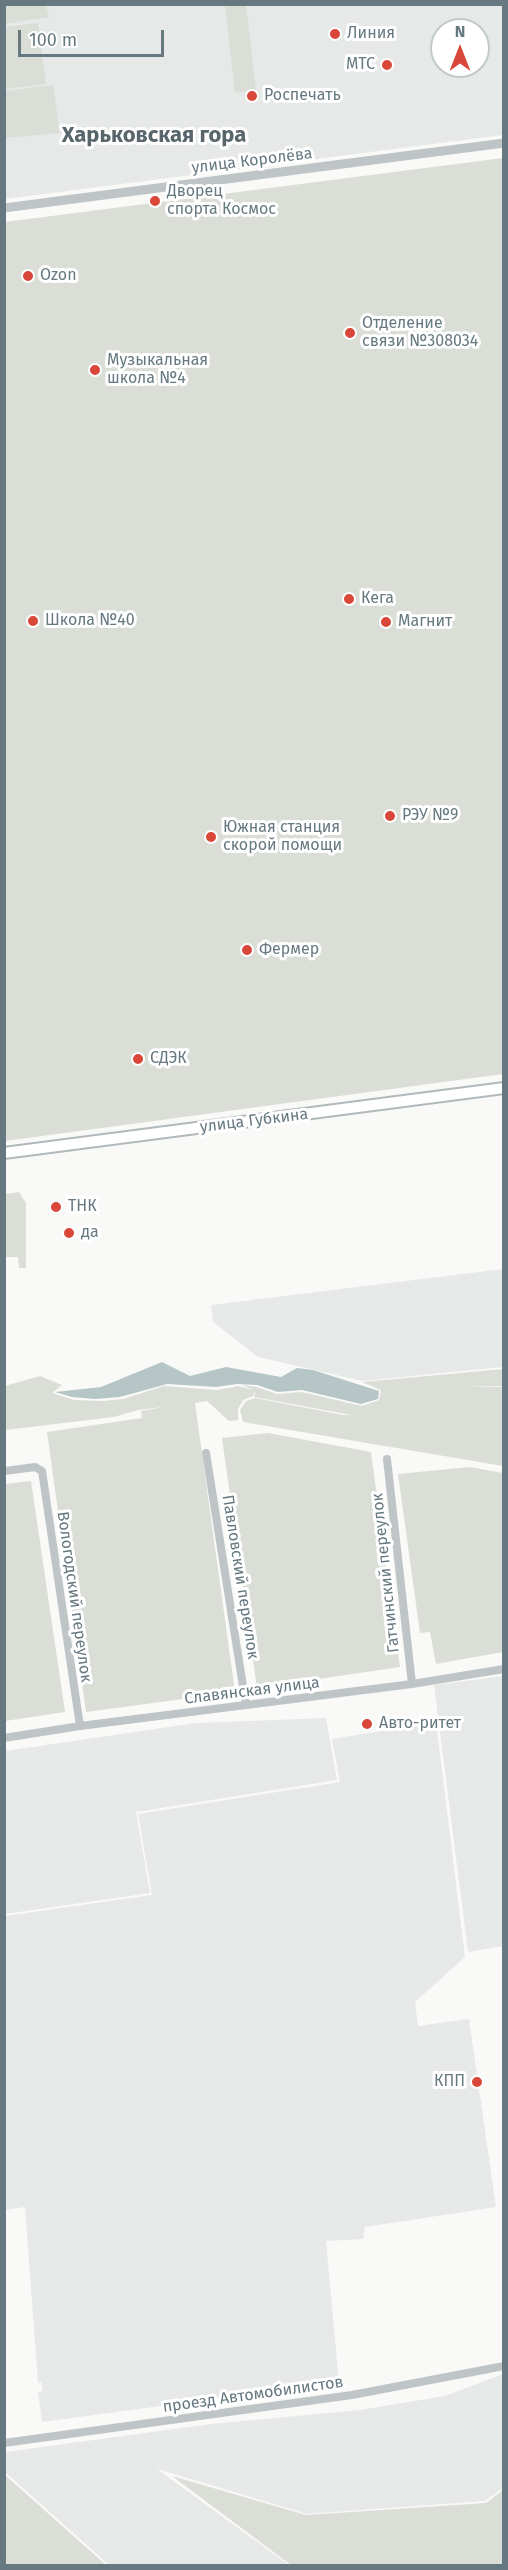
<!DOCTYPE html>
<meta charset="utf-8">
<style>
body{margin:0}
#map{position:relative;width:508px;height:2570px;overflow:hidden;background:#f9f9f8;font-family:"Fira Sans",sans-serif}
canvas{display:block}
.frame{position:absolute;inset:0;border:6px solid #667980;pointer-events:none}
.north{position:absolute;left:430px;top:18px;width:60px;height:60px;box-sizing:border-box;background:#fff;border:2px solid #c2c9cc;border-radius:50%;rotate:0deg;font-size:16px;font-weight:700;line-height:24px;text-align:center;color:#667980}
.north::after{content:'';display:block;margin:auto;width:21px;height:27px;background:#d84739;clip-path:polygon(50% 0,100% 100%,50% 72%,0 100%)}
.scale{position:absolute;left:18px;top:30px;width:146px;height:27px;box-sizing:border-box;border:3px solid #667980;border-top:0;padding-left:8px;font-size:18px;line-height:21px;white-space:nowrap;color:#667980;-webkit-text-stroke:4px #fff;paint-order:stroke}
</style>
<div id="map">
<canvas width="508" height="2570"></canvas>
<div class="frame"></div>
<div class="north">N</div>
<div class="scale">100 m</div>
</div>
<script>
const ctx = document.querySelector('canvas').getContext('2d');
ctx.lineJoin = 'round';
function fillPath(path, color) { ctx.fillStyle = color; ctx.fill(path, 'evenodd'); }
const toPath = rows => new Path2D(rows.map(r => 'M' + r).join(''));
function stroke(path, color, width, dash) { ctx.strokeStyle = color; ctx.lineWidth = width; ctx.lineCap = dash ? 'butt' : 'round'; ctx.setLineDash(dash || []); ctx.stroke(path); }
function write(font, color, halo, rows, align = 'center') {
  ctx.font = font + ' "Fira Sans",sans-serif'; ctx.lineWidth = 6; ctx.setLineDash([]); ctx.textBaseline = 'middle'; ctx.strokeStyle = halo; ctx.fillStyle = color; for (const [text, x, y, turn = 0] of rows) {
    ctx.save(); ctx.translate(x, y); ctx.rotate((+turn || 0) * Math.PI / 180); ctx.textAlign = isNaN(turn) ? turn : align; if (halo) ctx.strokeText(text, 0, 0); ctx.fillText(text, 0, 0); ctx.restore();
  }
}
fillPath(toPath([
 [4,5,503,5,503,135,5,199],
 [442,30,478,30,478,66,442,66],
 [503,1269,503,1367,362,1381,258,1357,213,1322,211,1305],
 [503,1676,503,1946,468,1952,434,1685],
 [326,1718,337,1780,136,1812,150,1893,5,1914,5,1751,196,1723],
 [436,1722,465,1957,415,2002,418,2026,469,2019,496,2207,365,2227,363,2239,326,2241,339,2382,42,2422,38,2392,43,2391,41,2382,38,2383,25,2207,5,2210,5,1916,152,1895,138,1814,340,1782,332,1739],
 [503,2374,503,2488,485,2501,307,2514,157,2469,289,2565,109,2565,5,2472,5,2452,211,2424,360,2410,445,2396]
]), '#e7e9e8');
fillPath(toPath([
 [5,4,46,5,49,17,5,24],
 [225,5,246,5,256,90,235,93],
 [38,23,46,84,5,89,5,27],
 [53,85,60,133,5,138,5,91],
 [503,158,503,1074,5,1141,5,222],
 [19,1192,26,1203,26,1268,19,1268,18,1257,5,1257,5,1194],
 [503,1369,503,1386,464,1387,503,1387,503,1466,243,1422,240,1410,246,1401,255,1398,343,1415,351,1415,254,1397,255,1390,253,1396,243,1400,238,1409,238,1420,229,1421,207,1401,195,1403,235,1692,86,1712,47,1432,142,1418,141,1411,163,1407,138,1410,114,1417,5,1430,5,1386,40,1376,62,1385,52,1393,74,1400,103,1401,123,1399,164,1386,217,1390,238,1386,254,1390,242,1385,257,1387,277,1394,302,1392,362,1406,379,1400,381,1390,362,1382],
 [268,1433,371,1452,400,1667,257,1688,222,1438],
 [470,1467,503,1473,503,1652,436,1664,430,1632,420,1633,398,1474],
 [31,1481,65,1712,5,1721,5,1484],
 [5,2475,106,2565,5,2565],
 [172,2476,306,2515,486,2503,503,2490,503,2565,291,2565]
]), '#daded7');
fillPath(toPath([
 [162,1362,190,1376,226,1367,281,1377,297,1368,313,1370,379,1391,378,1399,361,1404,302,1390,278,1392,257,1385,237,1384,216,1387,167,1384,120,1397,95,1399,72,1397,55,1392,101,1387]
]), '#b6c5c6');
const secondary = toPath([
 [4,1153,504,1088]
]);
stroke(secondary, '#b2b9bc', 14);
stroke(toPath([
 [206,1453,246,1705],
 [387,1459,412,1684],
 [4,1471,35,1467,42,1471,80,1726],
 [4,1738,80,1726,412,1684,504,1669],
 [4,2443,352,2395,504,2366]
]), '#bfc5c7', 8);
stroke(toPath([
 [4,208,504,143]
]), '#bfc5c7', 9);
stroke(secondary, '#fff', 10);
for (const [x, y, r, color] of [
 [335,34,6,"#d84739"],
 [387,65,6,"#d84739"],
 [252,96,6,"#d84739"],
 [155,201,6,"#d84739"],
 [28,276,6,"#d84739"],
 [350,333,6,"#d84739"],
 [95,370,6,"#d84739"],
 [349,599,6,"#d84739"],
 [33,621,6,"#d84739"],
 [386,622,6,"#d84739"],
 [390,816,6,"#d84739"],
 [211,837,6,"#d84739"],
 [247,950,6,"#d84739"],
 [138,1059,6,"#d84739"],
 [56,1207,6,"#d84739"],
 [69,1233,6,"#d84739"],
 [367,1724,6,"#d84739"],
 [477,2082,6,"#d84739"]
]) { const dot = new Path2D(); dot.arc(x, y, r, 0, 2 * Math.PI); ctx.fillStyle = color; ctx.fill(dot); stroke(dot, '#fff', 2); }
write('16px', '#667980', '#fff', [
 ["Линия",347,34],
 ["МТС",375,65,"right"],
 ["Роспечать",264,96],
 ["Дворец",167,192],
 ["спорта Космос",167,210],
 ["Ozon",40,276],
 ["Отделение",362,324],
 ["связи №308034",362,342],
 ["Музыкальная",107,361],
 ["школа №4",107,379],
 ["Кега",361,599],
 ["Школа №40",45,621],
 ["Магнит",398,622],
 ["РЭУ №9",402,816],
 ["Южная станция",223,828],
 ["скорой помощи",223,846],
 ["Фермер",259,950],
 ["СДЭК",150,1059],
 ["ТНК",68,1207],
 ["да",81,1233],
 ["Авто-ритет",379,1724],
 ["КПП",465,2082,"right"]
], 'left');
write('16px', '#667980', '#fff', [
 ["улица Королёва",252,161,-7],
 ["улица Губкина",254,1121,-7],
 ["Гатчинский переулок",386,1573,-96],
 ["Павловский переулок",240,1577,81],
 ["Вологодский переулок",74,1597,82],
 ["Славянская улица",252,1691,-7],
 ["проезд Автомобилистов",253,2395,-8]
]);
write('bold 22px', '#58666c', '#fff', [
 ["Харьковская гора",154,136]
]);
</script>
